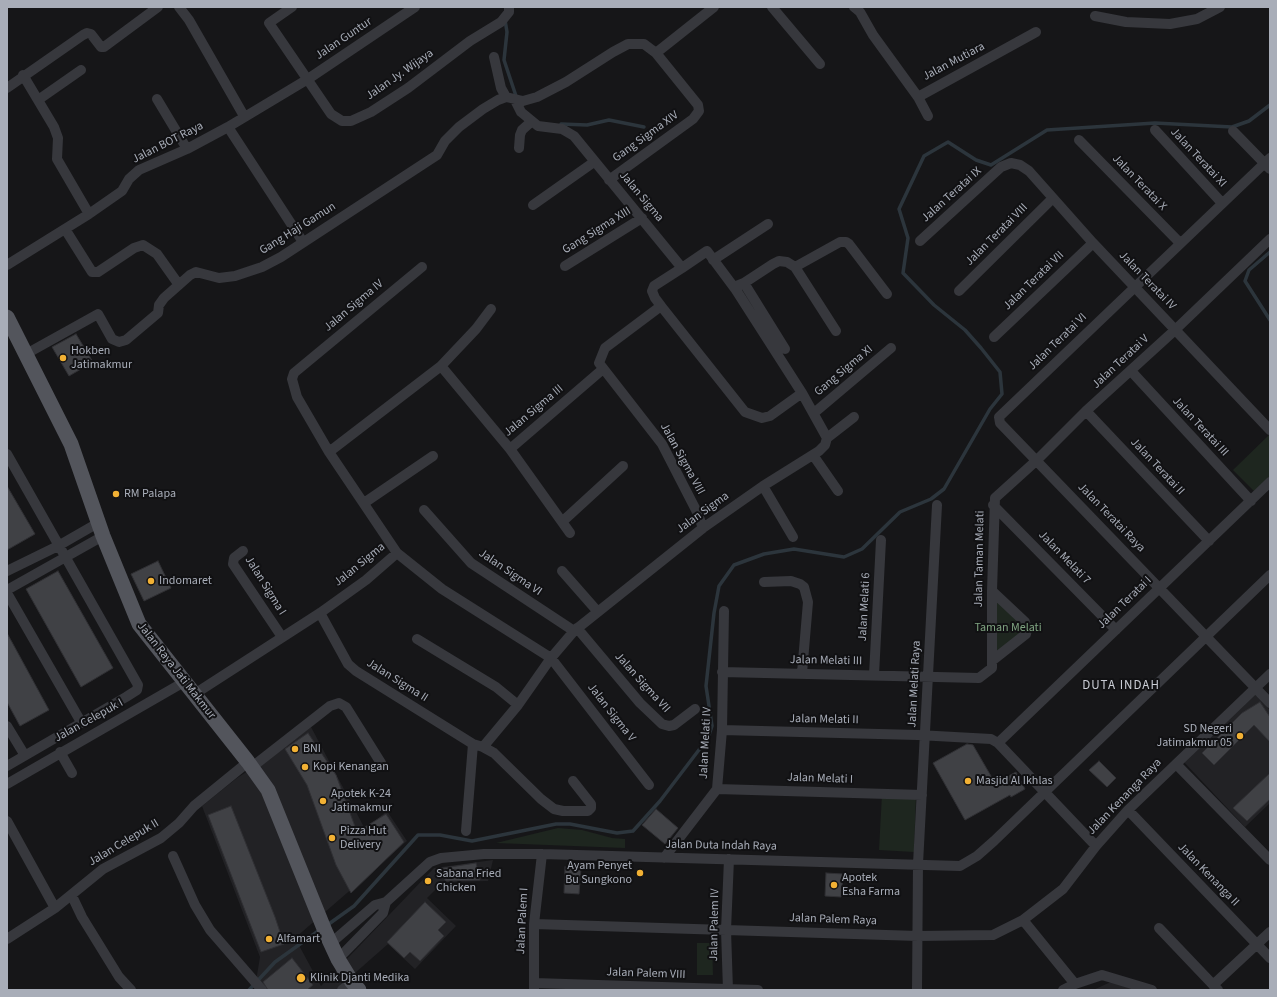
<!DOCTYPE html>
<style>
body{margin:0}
#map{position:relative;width:1277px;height:997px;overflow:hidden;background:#161618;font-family:"Source Sans 3",sans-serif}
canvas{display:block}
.frame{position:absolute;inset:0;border:8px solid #a8adb8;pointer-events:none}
</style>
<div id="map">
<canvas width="1277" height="997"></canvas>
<div class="frame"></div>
</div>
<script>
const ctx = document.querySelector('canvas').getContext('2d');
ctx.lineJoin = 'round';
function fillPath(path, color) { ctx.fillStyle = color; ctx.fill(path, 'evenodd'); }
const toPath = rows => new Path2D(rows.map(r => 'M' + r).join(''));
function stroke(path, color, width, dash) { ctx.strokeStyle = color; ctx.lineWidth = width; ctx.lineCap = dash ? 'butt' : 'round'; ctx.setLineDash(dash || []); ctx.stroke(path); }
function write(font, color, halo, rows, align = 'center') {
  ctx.font = font + ' "Source Sans 3",sans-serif'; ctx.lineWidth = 4; ctx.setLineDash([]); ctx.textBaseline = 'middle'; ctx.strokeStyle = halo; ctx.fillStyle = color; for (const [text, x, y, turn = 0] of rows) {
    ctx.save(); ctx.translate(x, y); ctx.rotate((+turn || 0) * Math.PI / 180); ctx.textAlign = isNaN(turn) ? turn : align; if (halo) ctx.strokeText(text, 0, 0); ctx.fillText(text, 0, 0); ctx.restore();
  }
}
fillPath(toPath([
 [1255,694,1270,710,1270,803,1245,827,1183,761],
 [311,727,365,829,387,811,407,841,295,938,321,986,434,868,493,860,488,881,443,882,427,898,456,926,415,969,388,944,338,988,340,990,264,990,256,981,260,957,202,806,237,778,278,752],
 [1113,981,1140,990,1093,990]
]), '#222225');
fillPath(toPath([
 [1270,434,1270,476,1254,491,1233,470],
 [995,598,1022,622,1023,634,996,655],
 [882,794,916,795,914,852,879,850],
 [558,828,582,830,612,838,625,839,625,848,496,843],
 [697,943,712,943,713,975,697,975]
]), '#1e261f');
stroke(toPath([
 [505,20,507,32,504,60,516,96],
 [561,124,587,125,609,120,644,127],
 [1270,252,1249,270,1245,281,1270,320],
 [326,926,354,906,418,835,440,835,472,841,556,824,570,824,617,833,633,831,660,801,708,738,712,726,706,686,714,613,719,586,734,565,764,554,794,549,844,557,862,549,900,512,931,499,944,489,990,409,1002,394,1000,372,981,348,965,330,934,305,903,273,908,238,899,209,924,156,948,142,976,160,991,165,1047,130,1155,123,1232,127,1249,121,1270,105],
 [249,990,275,962,321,929]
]), '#2c353c', 3.5);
const building = toPath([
 [76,334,93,362,69,376,52,347,76,334],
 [7,486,35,534,7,550,7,486],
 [158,561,171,588,144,601,131,574,158,561],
 [58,571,113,668,81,687,26,589,58,571],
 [7,633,49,710,20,726,7,702,7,633],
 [1260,702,1270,717,1270,742,1254,725,1214,765,1202,753,1242,713,1260,702],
 [308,733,336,775,357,832,386,814,404,842,351,893,336,865,307,785,285,749,308,733],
 [967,744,973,745,995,783,1016,772,1025,789,1011,797,1010,795,965,820,933,763,967,744],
 [1099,761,1116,778,1107,787,1089,770,1099,761],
 [1270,773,1270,799,1247,821,1233,808,1270,773],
 [231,806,275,917,284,944,261,952,208,815,231,806],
 [656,809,678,828,665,844,642,825,656,809],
 [476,863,480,880,446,881,437,869,476,863],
 [565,867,581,868,579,894,564,893,565,867],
 [826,873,843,874,841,897,825,896,826,873],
 [425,902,446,922,438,930,444,936,420,961,410,952,404,958,387,942,425,902],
 [292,958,313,985,307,990,268,990,263,982,292,958]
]);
fillPath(building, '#404145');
stroke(building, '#303034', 1);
stroke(toPath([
 [179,7,189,20,244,116],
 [292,7,269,23,331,114,342,121,351,121,371,112,408,88,470,41,501,22,509,12,509,7],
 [772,7,820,64],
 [854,7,860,12,873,35,918,97,1036,32],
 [1095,16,1126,22,1170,24,1197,19,1220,7],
 [656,53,714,7],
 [494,57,501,88,506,97,523,101,537,97,566,82,613,52,628,44,644,44,656,53,698,105,699,111,693,119,609,180],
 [23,75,54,127,58,138,57,159,89,214],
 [7,88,83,35,87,33,91,34,101,47,104,47,158,7],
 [918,97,928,116],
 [157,99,187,149],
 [38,100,81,70],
 [228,127,303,242],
 [1155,130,1222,203],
 [1233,131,1270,169],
 [1079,140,1180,243],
 [519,148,520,135,522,130,532,121],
 [1270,158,999,417,1000,423,1270,703],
 [533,205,594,162],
 [65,229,92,272,98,272,134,248,143,245,157,254,179,285],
 [920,241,1001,167,1011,163,1020,165,1029,171,1093,243,1270,430],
 [713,260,768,224],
 [7,265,89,214,122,191,129,179,139,170,187,149,228,127,308,79,415,7],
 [565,266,642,218],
 [422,267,294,373,292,379,297,397,329,452,397,553,442,589,551,658,649,785],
 [795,267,840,242,846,242,849,244,887,294],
 [744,283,785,349],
 [736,290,734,287,744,283,773,264,779,261,787,262,795,267,836,331],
 [959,291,1053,198],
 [661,306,655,298,652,291,654,286,682,268],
 [994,337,1093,243],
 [26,354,98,314,112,339,119,342,126,340,158,313,159,305,164,298,190,275,196,272,219,278,235,276,262,267,281,257,437,155,445,141,459,127,483,109,498,100,506,97],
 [441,366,510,449,570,533],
 [1131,371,1251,501],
 [1086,411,1209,541],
 [814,413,891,348],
 [827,438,854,417],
 [510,449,603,369],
 [329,452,441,366,476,329,491,309],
 [7,454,138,685,137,690,126,697,7,766],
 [813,455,838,491],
 [763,486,793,537],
 [364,503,433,456],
 [993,505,1116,630],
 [424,510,471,563,574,631],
 [563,521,623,466],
 [703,528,697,512,662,444,599,363,605,348,661,306,745,412,762,418,770,416,802,393],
 [243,551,234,558,233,564,282,637],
 [7,571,58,546,98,523],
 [562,571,598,612],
 [764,582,791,581,800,584,804,587,808,602,802,673],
 [7,590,103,536],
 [992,591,1025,622,1027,629,1026,634,993,660],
 [7,593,81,722],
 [320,613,348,664,356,671,473,744,483,747,494,753,541,799,554,809,563,811,588,811,591,808,591,804,573,781],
 [577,628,640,703,662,724,669,726,674,725,695,709],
 [417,639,496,687,518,705],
 [722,672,979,678,992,668,992,591,995,498,1037,460,1086,411,1175,330,1270,239],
 [874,675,881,540],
 [193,695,320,613,366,580,397,553],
 [7,726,24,754],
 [722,730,918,735,991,739,998,743,1096,846],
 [998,743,1270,482],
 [483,747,518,705,551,658,574,631,703,528,763,486,819,451,825,445,827,438,802,393,736,290,707,251,682,268,574,136,562,129,538,126,521,112,515,100],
 [60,752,72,773],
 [1176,764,1270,860],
 [252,767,330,706,339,703,346,707,381,763],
 [7,784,184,682],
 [717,789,922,795],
 [1128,810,1270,958],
 [7,821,55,908],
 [466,831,473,744],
 [173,856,195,905,210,930,262,990],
 [664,858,717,789,722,730,724,611],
 [72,896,82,917,119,977,131,990],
 [1023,920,1075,984],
 [534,924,918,936,993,935,1023,920,1063,889,1096,846,1128,810,1270,674],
 [1159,928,1218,990],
 [7,939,55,908,103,869,161,838,179,823,194,806,248,762],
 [331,943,375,905,386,902,430,862,441,858,484,854,542,854,960,866,977,856,994,841,1270,575],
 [338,959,383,913,386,902],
 [534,983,758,990],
 [1213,985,1270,932],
 [342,990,352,982],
 [534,990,534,924,542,854],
 [728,990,726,930,729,859],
 [917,990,918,864,937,505],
 [1063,990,1075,984,1102,975,1152,990]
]), '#37383d', 10);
stroke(toPath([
 [7,317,71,444,103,536,139,624,248,762,268,790,325,931,338,959,352,982,359,990]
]), '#53555c', 15);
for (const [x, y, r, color] of [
 [63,358,4,"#f2b134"],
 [116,494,4,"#f2b134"],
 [151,581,4,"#f2b134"],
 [1240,736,4,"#f2b134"],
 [295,749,4,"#f2b134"],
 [305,767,4,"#f2b134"],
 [968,781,4,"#f2b134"],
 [323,801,4,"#f2b134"],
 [332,838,4,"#f2b134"],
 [640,873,4,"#f2b134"],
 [428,881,4,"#f2b134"],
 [834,885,4,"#f2b134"],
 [269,939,4,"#f2b134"],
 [301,978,5,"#f2b134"]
]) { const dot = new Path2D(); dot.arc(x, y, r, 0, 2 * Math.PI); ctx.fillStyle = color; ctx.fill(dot); stroke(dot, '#111113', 1.5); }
write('12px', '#a8adb8', '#111113', [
 ["Jalan Guntur",344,39,-34],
 ["Jalan Mutiara",954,62,-28],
 ["Jalan Jy. Wijaya",400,75,-35],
 ["Gang Sigma XIV",646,137,-36],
 ["Jalan BOT Raya",168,143,-27],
 ["Jalan Teratai XI",1198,158,47],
 ["Jalan Teratai X",1139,183,46],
 ["Jalan Teratai IX",952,195,-42],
 ["Jalan Sigma",641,197,50],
 ["Gang Haji Gamun",298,229,-32],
 ["Gang Sigma XIII",597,231,-32],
 ["Jalan Teratai VIII",997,235,-45],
 ["Jalan Teratai VII",1034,281,-44],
 ["Jalan Teratai IV",1147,281,46],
 ["Jalan Sigma IV",354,306,-40],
 ["Jalan Teratai VI",1058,342,-44],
 ["Jalan Teratai V",1121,362,-43],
 ["Gang Sigma XI",844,371,-40],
 ["Jalan Sigma III",534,411,-40],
 ["Jalan Teratai III",1200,427,47],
 ["Jalan Sigma VIII",682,459,61],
 ["Jalan Teratai II",1157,467,47],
 ["Jalan Sigma",703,513,-36],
 ["Jalan Teratai Raya",1111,518,46],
 ["Jalan Melati 7",1064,558,46],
 ["Jalan Taman Melati",980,559,-89],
 ["Jalan Sigma",360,565,-39],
 ["Jalan Sigma VI",510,573,34],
 ["Jalan Sigma I",265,586,58],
 ["Jalan Teratai I",1125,603,-44],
 ["Jalan Melati 6",865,607,-87],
 ["Jalan Melati III",826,661,1],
 ["Jalan Raya Jati Makmur",176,671,52],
 ["Jalan Sigma II",397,681,32],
 ["Jalan Sigma VII",642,683,48],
 ["Jalan Melati Raya",915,684,-87],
 ["Jalan Sigma V",611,713,52],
 ["Jalan Melati II",824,720,1],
 ["Jalan Celepuk I",89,721,-29],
 ["Jalan Melati IV",706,743,-87],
 ["Jalan Melati I",820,779,2],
 ["Jalan Kenanga Raya",1125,797,-46],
 ["Jalan Celepuk II",124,843,-31],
 ["Jalan Duta Indah Raya",721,846,1],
 ["Jalan Kenanga II",1208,875,46],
 ["Jalan Palem Raya",833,920,2],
 ["Jalan Palem I",523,921,-87],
 ["Jalan Palem IV",715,925,-89],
 ["Jalan Palem VIII",646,974,2]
]);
write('12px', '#a8adb8', '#111113', [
 ["Hokben",71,351],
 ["Jatimakmur",71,365],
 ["RM Palapa",124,494],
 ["Indomaret",159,581],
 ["SD Negeri",1232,729,"right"],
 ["Jatimakmur 05",1232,743,"right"],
 ["BNI",303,749],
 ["Kopi Kenangan",313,767],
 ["Masjid Al Ikhlas",976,781],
 ["Apotek K-24",331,794],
 ["Jatimakmur",331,808],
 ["Pizza Hut",340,831],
 ["Delivery",340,845],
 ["Ayam Penyet",632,866,"right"],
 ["Bu Sungkono",632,880,"right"],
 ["Sabana Fried",436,874],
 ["Chicken",436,888],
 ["Apotek",842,878],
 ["Esha Farma",842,892],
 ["Alfamart",277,939],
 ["Klinik Djanti Medika",310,978]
], 'left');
write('12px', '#7fa381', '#111113', [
 ["Taman Melati",1008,628]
]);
ctx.letterSpacing = '1px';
write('13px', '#c9ccd4', '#111113', [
 ["DUTA INDAH",1121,686]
]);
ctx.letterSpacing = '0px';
</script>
